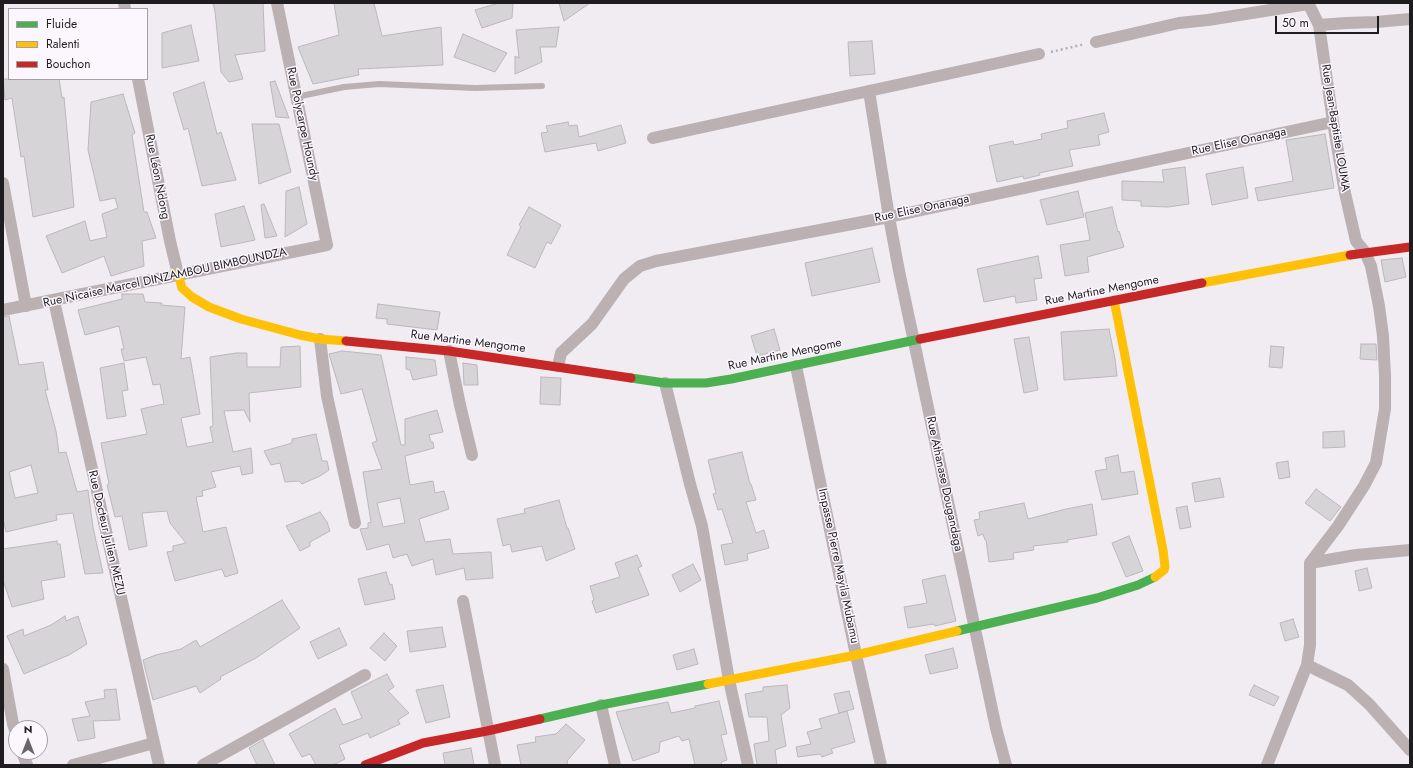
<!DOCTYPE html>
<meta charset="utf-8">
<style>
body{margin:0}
#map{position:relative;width:1413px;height:768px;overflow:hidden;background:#f0ecf1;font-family:Jost,sans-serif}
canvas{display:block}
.frame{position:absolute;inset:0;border:4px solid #1f1c20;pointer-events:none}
.legend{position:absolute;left:8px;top:8px;width:140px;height:72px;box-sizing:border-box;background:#fcf7fe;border:1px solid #a49fa5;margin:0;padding:5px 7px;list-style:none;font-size:12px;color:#1f1c20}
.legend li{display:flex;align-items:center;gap:8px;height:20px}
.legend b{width:20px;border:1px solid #a49fa5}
.north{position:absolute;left:8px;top:720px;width:40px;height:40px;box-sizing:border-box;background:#fcf7fe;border:1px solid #a49fa5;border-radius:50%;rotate:0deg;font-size:11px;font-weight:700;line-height:16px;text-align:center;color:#1f1c20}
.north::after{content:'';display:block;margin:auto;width:14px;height:18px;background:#686569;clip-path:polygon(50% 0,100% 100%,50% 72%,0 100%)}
.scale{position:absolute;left:1275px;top:16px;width:104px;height:18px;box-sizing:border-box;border:2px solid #1f1c20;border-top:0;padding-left:5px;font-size:12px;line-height:14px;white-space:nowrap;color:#1f1c20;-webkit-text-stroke:3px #fcf7fe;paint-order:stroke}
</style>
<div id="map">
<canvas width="1413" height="768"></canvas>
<div class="frame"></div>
<ul class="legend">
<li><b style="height:5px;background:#4caf50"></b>Fluide</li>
<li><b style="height:5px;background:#ffc107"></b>Ralenti</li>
<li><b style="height:5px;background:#c62828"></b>Bouchon</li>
</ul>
<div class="north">N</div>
<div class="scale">50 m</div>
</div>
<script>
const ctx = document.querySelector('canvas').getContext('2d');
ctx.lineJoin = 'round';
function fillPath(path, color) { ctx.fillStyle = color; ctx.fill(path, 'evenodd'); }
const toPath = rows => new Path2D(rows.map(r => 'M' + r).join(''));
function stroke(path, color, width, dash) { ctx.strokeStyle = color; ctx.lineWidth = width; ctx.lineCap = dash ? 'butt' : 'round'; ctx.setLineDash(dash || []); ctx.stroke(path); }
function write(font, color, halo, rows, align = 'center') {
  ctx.font = font + ' Jost,sans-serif'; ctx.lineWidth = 3; ctx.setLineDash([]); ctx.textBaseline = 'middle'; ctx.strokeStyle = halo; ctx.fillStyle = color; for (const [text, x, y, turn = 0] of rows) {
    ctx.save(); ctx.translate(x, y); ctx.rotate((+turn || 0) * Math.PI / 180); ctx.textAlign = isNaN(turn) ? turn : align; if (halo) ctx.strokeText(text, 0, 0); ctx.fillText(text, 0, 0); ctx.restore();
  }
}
const building = toPath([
 [213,3,263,3,265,51,235,55,243,79,229,82,221,72,215,11,213,3],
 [334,3,374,3,382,36,441,27,443,65,358,69,359,75,313,84,298,47,339,35,334,3],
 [499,3,513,3,512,18,482,28,475,10,499,3],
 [559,3,590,3,564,21,559,3],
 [191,25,199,61,162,68,162,33,191,25],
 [559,27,556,47,540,47,542,62,515,74,515,56,519,58,516,30,559,27],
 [463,34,507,53,495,72,454,57,463,34],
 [872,41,875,74,850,76,848,42,872,41],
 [3,79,59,79,62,98,64,97,74,207,33,217,24,156,21,157,12,98,5,100,3,79],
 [275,81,289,118,276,117,270,82,275,81],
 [204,82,217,134,221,132,236,180,202,186,188,128,184,130,173,93,204,82],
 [123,94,135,133,132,135,144,212,147,212,156,238,142,241,144,266,111,276,104,256,62,273,46,236,85,221,90,241,107,237,102,214,118,208,115,198,100,201,88,150,91,102,123,94],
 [1104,113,1109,132,1098,135,1100,145,1069,150,1073,166,1039,173,1040,175,1024,179,1023,176,997,182,989,146,1013,141,1014,145,1042,139,1041,134,1068,128,1067,121,1104,113],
 [568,122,569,126,577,125,579,137,621,125,626,143,598,151,596,143,545,152,541,133,548,132,546,126,568,122],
 [252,124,279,124,291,172,259,184,252,124],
 [1325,134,1334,188,1258,201,1255,188,1293,181,1286,140,1325,134],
 [1185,167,1189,204,1168,207,1141,206,1141,201,1122,200,1122,181,1164,182,1162,170,1185,167],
 [1243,167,1248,198,1212,205,1206,174,1243,167],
 [299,187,307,224,285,237,286,191,299,187],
 [1078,191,1084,217,1047,225,1040,200,1078,191],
 [264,204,277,236,265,238,261,205,264,204],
 [244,206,255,240,221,247,215,214,244,206],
 [529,207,561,225,551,244,547,242,535,268,507,255,521,227,519,225,529,207],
 [1112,207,1118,232,1119,231,1124,247,1087,257,1089,272,1065,276,1060,245,1090,240,1085,213,1112,207],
 [872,248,880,282,812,296,805,263,872,248],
 [1038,256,1042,278,1034,279,1037,300,1016,303,1015,296,984,302,977,269,1038,256],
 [1402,258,1406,277,1385,282,1381,260,1402,258],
 [122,294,143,294,145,302,162,303,161,305,185,307,181,359,190,357,200,414,181,418,187,447,213,442,210,427,213,426,210,357,236,353,247,353,247,367,280,367,281,347,300,346,301,387,249,393,250,422,244,410,224,411,233,452,251,448,253,473,242,475,240,466,211,472,216,487,202,491,203,496,196,497,203,532,226,527,238,573,225,577,222,569,175,581,167,552,173,551,173,546,186,543,170,523,167,511,142,513,147,546,129,550,122,516,115,517,107,485,109,484,101,443,147,434,141,409,164,404,160,384,153,385,146,357,124,361,121,349,124,349,119,326,85,335,78,310,122,299,122,294],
 [378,304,440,312,437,330,387,324,387,319,376,318,378,304],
 [9,316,19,365,43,362,48,390,45,390,56,431,59,453,66,452,77,492,88,490,93,527,103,573,85,574,73,513,56,515,57,520,6,532,3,518,3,317,9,316],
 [31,465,38,493,15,498,9,472,31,465],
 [774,329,780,350,757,356,751,336,774,329],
 [1109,329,1115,359,1117,376,1064,380,1061,332,1109,329],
 [1029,337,1038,390,1024,393,1014,339,1029,337],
 [1361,344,1376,344,1377,360,1360,359,1361,344],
 [1271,346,1284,347,1282,368,1269,367,1271,346],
 [342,351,381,355,401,445,405,445,405,419,437,410,443,432,429,435,431,442,433,442,434,448,405,456,410,485,433,481,435,493,444,491,449,509,419,519,425,542,450,539,453,554,491,552,493,578,466,580,464,568,436,575,433,559,412,566,407,554,393,558,389,544,367,550,360,529,368,528,368,523,371,522,363,472,382,469,372,443,377,441,362,389,341,394,329,354,342,351],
 [400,498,405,523,383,527,377,503,400,498],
 [406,357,435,360,437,375,413,380,410,370,406,369,406,357],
 [124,363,128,390,122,391,126,416,107,419,100,368,124,363],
 [463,363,477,365,478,385,464,385,463,363],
 [541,377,561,378,560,405,540,404,541,377],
 [1344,431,1345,447,1323,448,1323,432,1344,431],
 [316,434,322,461,327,461,329,470,320,476,302,484,299,481,285,482,280,463,271,465,264,451,292,443,292,439,316,434],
 [742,452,750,484,751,484,756,500,746,502,756,533,764,530,769,548,747,554,748,560,725,565,721,545,733,543,722,509,718,510,713,494,716,493,708,460,742,452],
 [1118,455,1121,473,1134,471,1138,494,1102,500,1095,471,1107,469,1105,458,1118,455],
 [1288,461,1290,477,1279,479,1276,463,1288,461],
 [1220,478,1224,497,1195,502,1192,483,1220,478],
 [1316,489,1341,507,1330,521,1305,503,1316,489],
 [559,500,567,528,568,528,575,549,546,561,542,546,512,552,510,544,503,546,497,519,525,513,524,509,559,500],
 [1024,503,1028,519,1066,509,1092,504,1097,535,1067,540,1068,542,1033,546,1034,550,1013,553,1014,559,989,562,986,540,985,540,983,534,978,536,974,520,980,519,979,512,1024,503],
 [1187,506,1191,527,1180,529,1176,508,1187,506],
 [320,512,327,522,330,531,310,542,310,546,300,551,286,526,320,512],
 [1129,536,1143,571,1126,577,1112,543,1129,536],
 [57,541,57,544,60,544,65,577,41,581,44,599,12,607,3,580,3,549,57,541],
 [637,555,642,566,638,568,649,595,596,613,592,601,594,600,590,586,620,577,615,563,637,555],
 [693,564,701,580,680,592,672,575,693,564],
 [1367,568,1372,588,1359,591,1355,571,1367,568],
 [386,572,390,585,392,584,395,599,365,605,358,579,386,572],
 [945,575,956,621,935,626,934,624,908,628,904,607,927,603,922,580,945,575],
 [282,600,300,628,256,658,220,677,221,679,200,693,196,686,153,700,143,660,156,655,181,649,196,640,200,647,282,600],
 [65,616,66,621,78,616,87,644,69,655,24,674,7,636,23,629,24,636,51,625,65,616],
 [1293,619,1299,637,1285,641,1280,623,1293,619],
 [442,627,446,647,410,652,407,631,442,627],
 [339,628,347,645,318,659,310,642,339,628],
 [384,633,397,646,385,661,370,648,384,633],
 [953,648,958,668,930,674,925,655,953,648],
 [694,649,698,664,677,670,673,655,694,649],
 [387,674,394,687,388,691,409,713,398,720,400,724,370,738,368,733,339,745,345,759,333,765,316,765,310,754,302,757,289,734,335,708,343,725,362,718,351,692,387,674],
 [443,685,450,717,426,723,416,690,443,685],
 [787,685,790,708,781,715,786,746,775,750,777,765,757,765,754,744,769,741,767,717,749,717,745,694,763,691,763,687,787,685],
 [1254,685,1279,697,1274,706,1249,695,1254,685],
 [116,689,120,720,93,721,95,738,78,741,72,719,90,716,85,702,105,698,104,690,116,689],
 [849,691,854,709,839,713,834,694,849,691],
 [719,701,727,734,721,735,727,760,721,762,722,765,695,765,689,739,682,741,679,736,660,742,659,752,633,761,616,712,668,702,671,713,695,708,695,706,719,701],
 [847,711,855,742,831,749,833,753,822,757,820,754,798,757,796,747,811,744,807,732,822,728,819,719,847,711],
 [566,724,585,740,567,761,568,765,521,765,517,745,536,742,535,737,556,734,566,724],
 [263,740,275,765,257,765,249,748,263,740],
 [471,748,474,765,445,765,443,753,471,748]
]);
fillPath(building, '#d7d4d8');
stroke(building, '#bbb7bc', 1);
stroke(toPath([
 [1051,52,1085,44]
]), '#b7aeb1', 2.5, [2, 3]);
stroke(toPath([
 [296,97,344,87,379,84,475,88,542,86]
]), '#bbb0b2', 6);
stroke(toPath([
 [124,3,125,9],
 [1319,25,1346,23,1376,22,1410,19],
 [1096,42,1179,23,1208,20,1308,4],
 [138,79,170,241,178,274],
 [869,91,889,217,899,271,996,728,1006,765],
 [653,138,1039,54],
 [3,183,26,306],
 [54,301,159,765],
 [3,310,327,245,277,3],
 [320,339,327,396,355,523],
 [449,351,460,405,472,455],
 [558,366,561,353,592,324,624,279,640,266,656,261,889,217,1333,122],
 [796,366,856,655,881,765],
 [665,383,690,484,702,526,729,680,748,765],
 [1310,563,1356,555,1410,550],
 [463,601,495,765],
 [1307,665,1348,685,1369,704,1410,750],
 [3,669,13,724,16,733],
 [601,705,615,765],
 [22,752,27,765],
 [73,765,154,743],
 [203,765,365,675],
 [1267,765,1307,665,1310,645,1310,563,1338,526,1364,486,1376,463,1385,409,1385,376,1383,336,1379,306,1371,266,1365,252,1356,241,1345,193,1333,122,1319,25,1308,3]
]), '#bbb0b2', 12);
stroke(toPath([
 [631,378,665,383,706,383,731,379,920,339],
 [957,631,1097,598,1138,585,1155,577],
 [540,719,601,705,708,684]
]), '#4caf50', 9);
stroke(toPath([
 [178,274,182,288,192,297,209,307,241,319,300,335,320,339,346,341],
 [1202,283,1350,255],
 [1114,300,1163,550,1165,567,1164,570,1155,577],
 [708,684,856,655,957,631]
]), '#ffc107', 9);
stroke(toPath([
 [1350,255,1410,247],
 [920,339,1202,283],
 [346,341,449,351,631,378],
 [365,765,423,743,487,731,540,719]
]), '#c62828', 9);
write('12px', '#1f1c20', '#fcf7fe', [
 ["Rue Polycarpe Houndy",302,124,78],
 ["Rue Jean-Baptiste LOUMA",1335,128,81],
 ["Rue Elise Onanaga",1239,142,-12],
 ["Rue Léon Ndong",157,177,79],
 ["Rue Elise Onanaga",922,209,-12],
 ["Rue Nicaise Marcel DINZAMBOU BIMBOUNDZA",165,278,-12],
 ["Rue Martine Mengome",1102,291,-11],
 ["Rue Martine Mengome",468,342,7],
 ["Rue Martine Mengome",785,355,-12],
 ["Rue Athanase Dougandaga",944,484,78],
 ["Rue Docteur Julien MEZU",106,533,77],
 ["Impasse Pierre Mayila Mubamu",838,566,78]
]);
</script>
